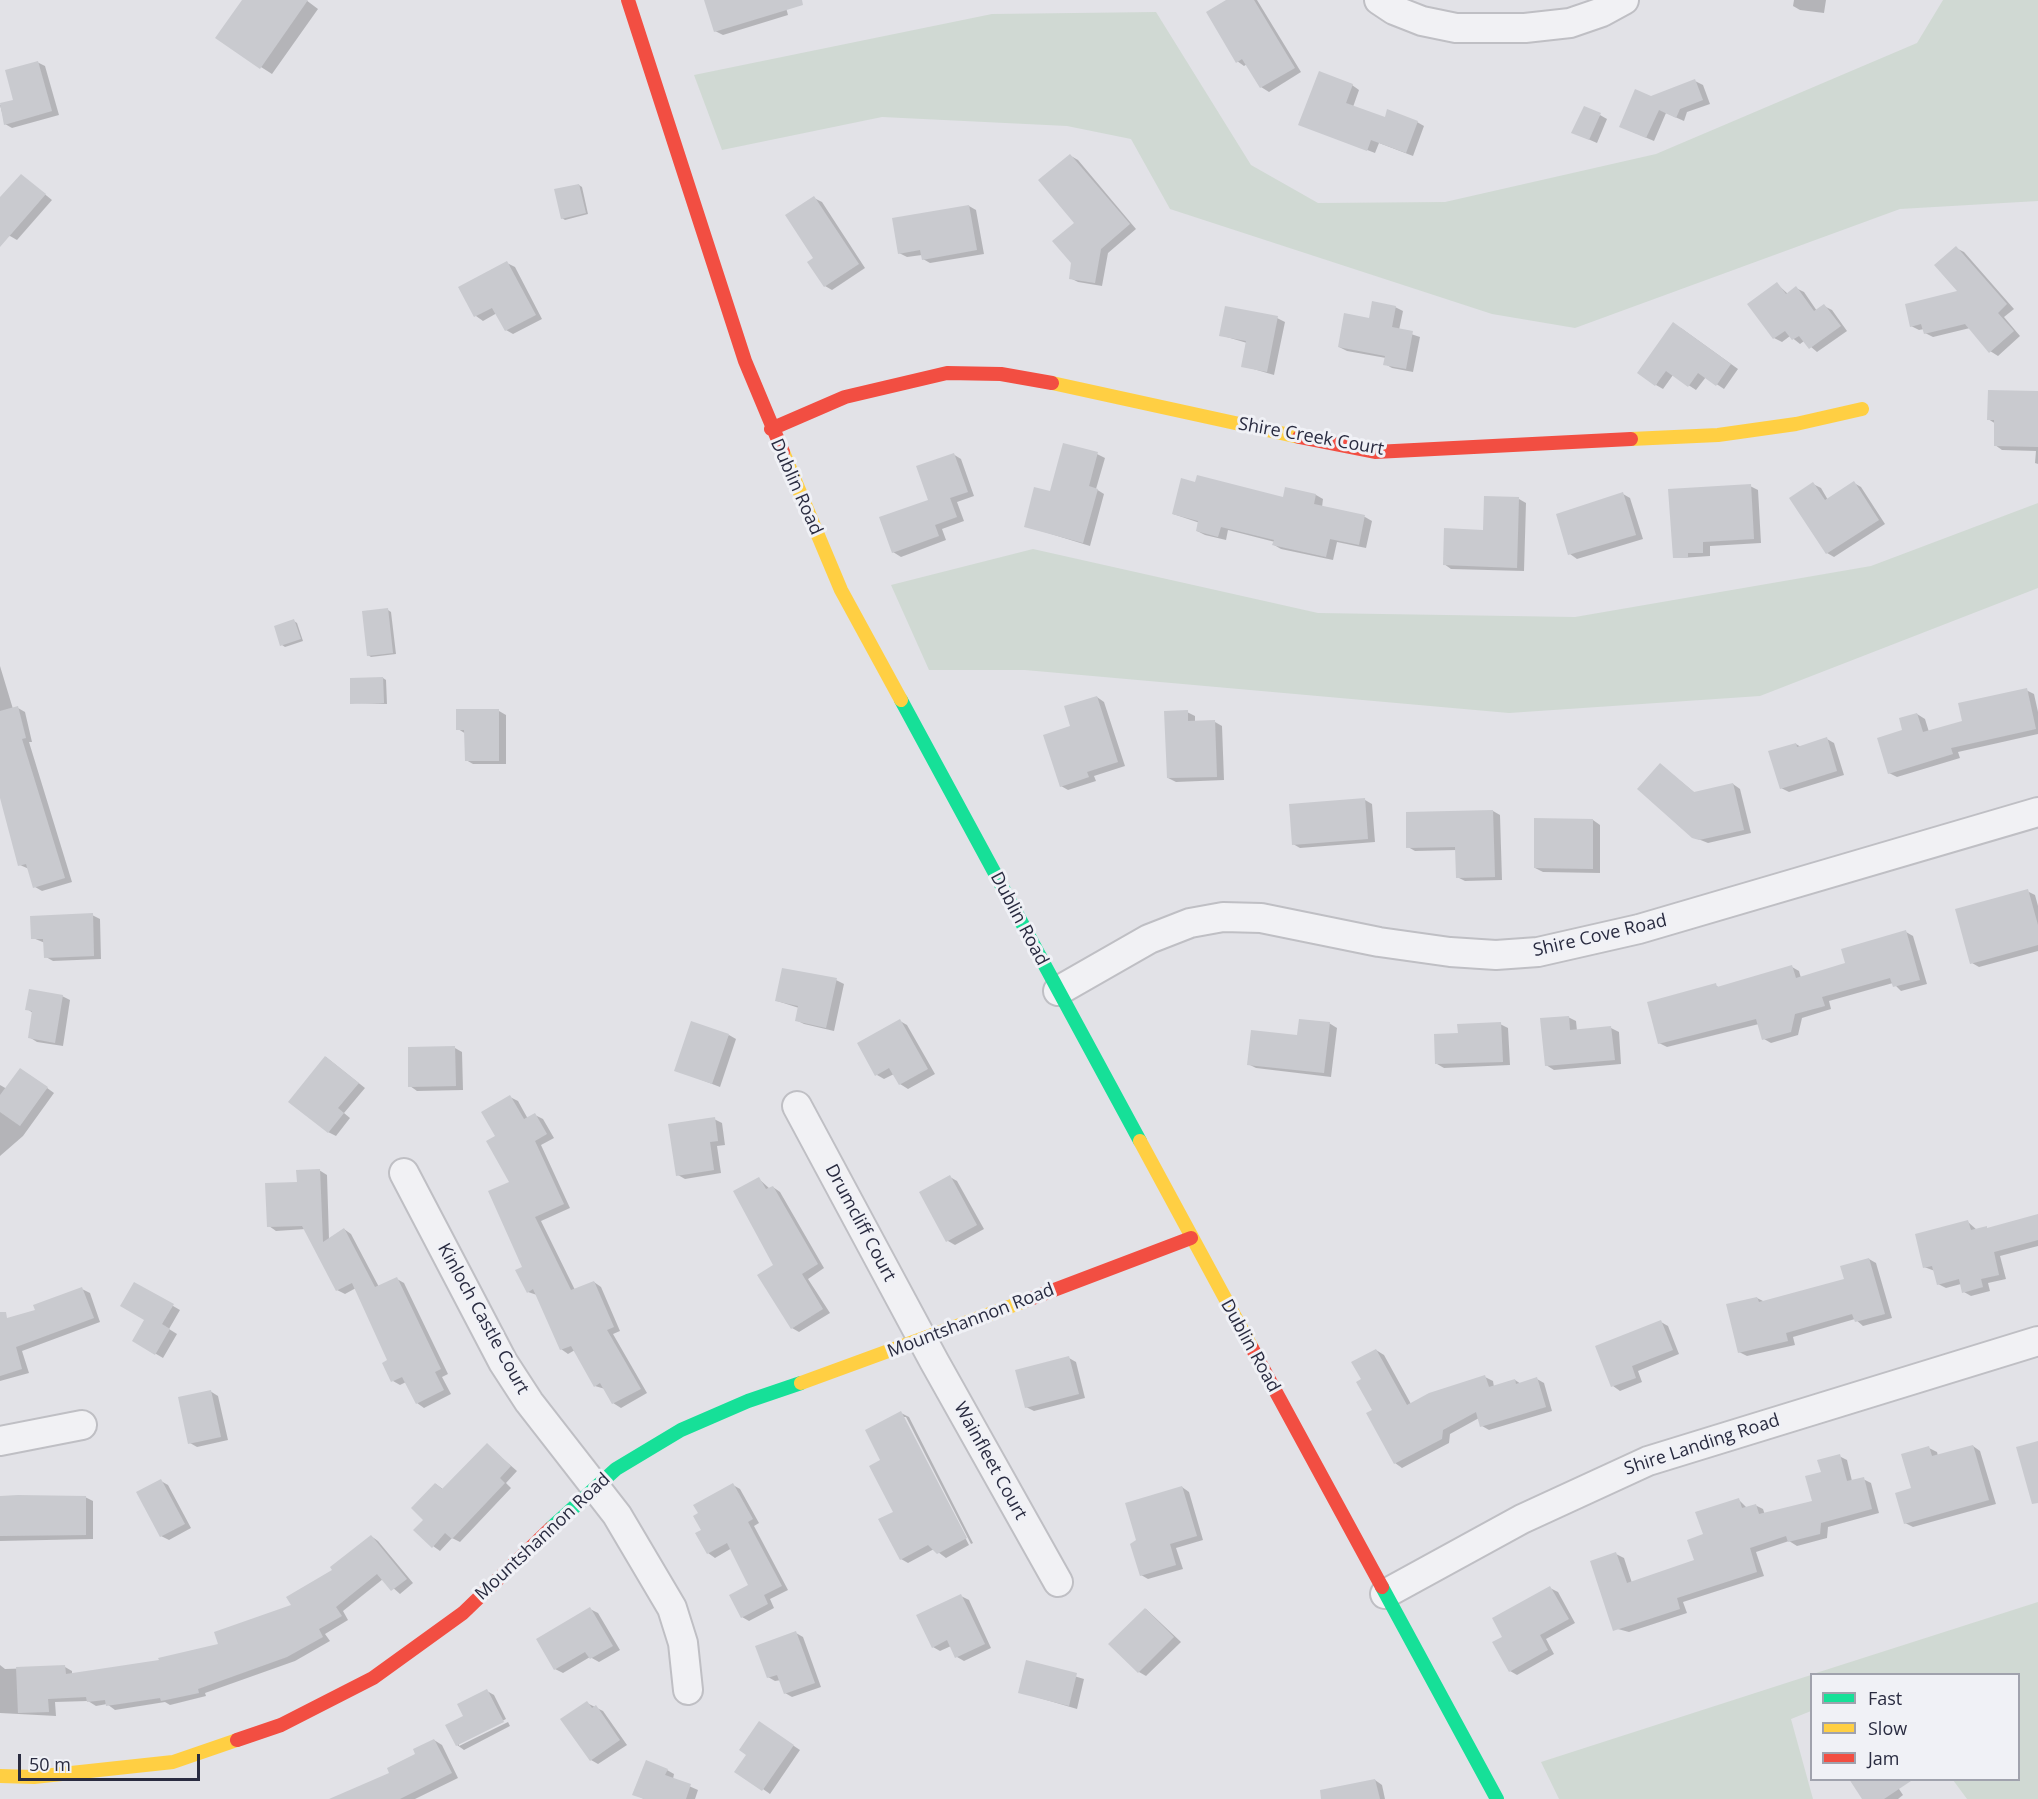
<!DOCTYPE html>
<style>
body{margin:0}
#map{position:relative;width:2038px;height:1799px;overflow:hidden;background:#e2e2e7;font-family:"Open Sans",sans-serif}
canvas{display:block}
.legend{position:absolute;left:1810px;top:1673px;width:210px;height:108px;box-sizing:border-box;background:#f0f1f6;border:2px solid #a0a2ad;margin:0;padding:8px 10px;list-style:none;font-size:18px;color:#292b40}
.legend li{display:flex;align-items:center;gap:12px;height:30px}
.legend b{width:30px;border:2px solid #a0a2ad}
.scale{position:absolute;left:18px;top:1754px;width:182px;height:27px;box-sizing:border-box;border:3px solid #292b40;border-top:0;padding-left:8px;font-size:18px;line-height:21px;white-space:nowrap;color:#292b40;-webkit-text-stroke:4px #f0f1f6;paint-order:stroke}
</style>
<div id="map">
<canvas width="2038" height="1799"></canvas>
<ul class="legend">
<li><b style="height:8px;background:#16e098"></b>Fast</li>
<li><b style="height:8px;background:#ffcf43"></b>Slow</li>
<li><b style="height:8px;background:#f24e42"></b>Jam</li>
</ul>
<div class="scale">50 m</div>
</div>
<script>
const ctx = document.querySelector('canvas').getContext('2d');
ctx.lineJoin = 'round';
function fillPath(path, color) { ctx.fillStyle = color; ctx.fill(path, 'evenodd'); }
const toPath = rows => new Path2D(rows.map(r => 'M' + r).join(''));
function stroke(path, color, width, dash) { ctx.strokeStyle = color; ctx.lineWidth = width; ctx.lineCap = dash ? 'butt' : 'round'; ctx.setLineDash(dash || []); ctx.stroke(path); }
function write(font, color, halo, rows, align = 'center') {
  ctx.font = font + ' "Open Sans",sans-serif'; ctx.lineWidth = 6; ctx.setLineDash([]); ctx.textBaseline = 'middle'; ctx.strokeStyle = halo; ctx.fillStyle = color; for (const [text, x, y, turn = 0] of rows) {
    ctx.save(); ctx.translate(x, y); ctx.rotate((+turn || 0) * Math.PI / 180); ctx.textAlign = isNaN(turn) ? turn : align; if (halo) ctx.strokeText(text, 0, 0); ctx.fillText(text, 0, 0); ctx.restore();
  }
}
fillPath(toPath([
 [1943,0,2038,0,2038,201,1900,209,1575,328,1492,314,1170,209,1131,139,1067,126,882,117,722,150,694,75,992,14,1156,12,1251,165,1318,203,1445,202,1656,154,1917,43],
 [2038,503,2038,588,1760,696,1509,713,1025,670,929,670,891,585,1033,549,1318,613,1575,617,1871,566],
 [2038,1602,2038,1799,1967,1799,1953,1780,2018,1780,2018,1674,1813,1674],
 [1811,1675,1811,1711,1791,1719,1813,1799,1559,1799,1541,1762]
]), '#d0d9d3');
fillPath(toPath([
 [244,0,306,0,318,9,272,74,261,67],
 [706,0,784,0,788,15,723,35,715,31],
 [1229,0,1257,0,1301,72,1269,92,1261,87,1247,64,1244,66,1237,61],
 [1794,0,1826,0,1824,13,1800,10,1793,6],
 [37,62,45,66,59,115,12,128,5,124,0,105,15,101],
 [1695,81,1703,85,1710,104,1687,112,1684,121,1666,113,1654,141,1628,130,1651,97],
 [1352,85,1359,90,1353,107,1386,119,1417,122,1424,126,1413,156,1379,143,1375,153,1300,124],
 [1600,115,1607,119,1597,143,1581,136],
 [1071,156,1078,160,1136,229,1108,253,1102,286,1078,282,1070,278,1077,223],
 [21,175,52,200,17,240,10,236,0,238,0,198],
 [579,185,582,187,588,214,565,220,562,218],
 [814,198,822,202,865,268,832,290,825,286,816,259],
 [969,206,976,210,984,254,930,263,923,259,922,255,907,257,899,253],
 [1956,248,1964,252,2014,309,2004,317,2020,336,1998,356,1990,351,1970,328,1933,337,1925,333,1924,329,1919,330,1911,326,1960,292],
 [507,263,515,267,542,319,513,334,506,330,497,313,483,321,476,316,460,287],
 [1777,284,1788,294,1796,288,1804,292,1817,311,1824,306,1832,310,1847,331,1817,352,1804,341,1800,344,1790,336,1782,342,1774,338],
 [1395,307,1403,311,1399,330,1420,337,1413,372,1392,368,1385,364,1386,358,1347,351,1339,347,1370,320],
 [1277,318,1285,322,1274,375,1243,366,1247,343,1220,335],
 [1681,328,1738,369,1724,389,1706,377,1696,390,1673,375,1663,389,1656,385],
 [2038,392,2038,464,2035,463,2036,451,2002,450,1995,445,1996,424,1988,419],
 [953,454,961,459,974,496,957,502,964,521,942,529,946,540,901,557,893,552,930,501],
 [1097,454,1105,458,1096,489,1104,494,1090,546,1025,526,1051,493],
 [1854,483,1861,487,1885,524,1834,557,1827,553,1813,484,1821,488,1828,500],
 [1750,486,1758,490,1761,543,1710,546,1710,556,1681,558],
 [1287,489,1316,495,1323,499,1322,507,1365,517,1372,521,1366,548,1337,542,1333,560,1281,549,1274,545,1275,542,1228,530,1226,540,1205,535,1197,531,1200,523,1173,514,1284,499],
 [1623,494,1630,498,1643,539,1577,559,1570,554],
 [1519,499,1526,503,1524,571,1451,569,1444,564,1485,532],
 [388,610,391,612,396,654,371,657,368,655],
 [294,621,297,623,303,641,285,647,282,645],
 [0,666,13,709,18,708,25,712,32,742,29,742,72,882,42,891,35,887,29,869,20,865,0,793],
 [383,678,386,680,387,704,352,703],
 [2026,690,2034,694,2038,712,2038,734,1958,752,1960,758,1897,777,1889,773,1917,714,1925,719,1929,732,1964,722],
 [1097,697,1104,702,1125,766,1094,776,1096,781,1068,790,1061,786,1072,727],
 [499,711,506,715,506,764,473,764,466,760,466,734,458,729],
 [1187,712,1195,716,1195,722,1215,722,1222,726,1224,780,1176,782,1168,778],
 [1827,739,1834,743,1844,775,1789,792,1781,788,1796,744,1801,747],
 [1661,765,1695,793,1733,784,1740,789,1751,833,1708,843,1693,837],
 [1365,800,1372,804,1375,842,1300,848,1293,844],
 [1493,811,1500,815,1502,880,1465,881,1457,877,1457,850,1415,851,1408,847],
 [1536,820,1593,820,1600,825,1600,873,1543,872,1535,868],
 [2027,891,2035,895,2038,906,2038,951,1979,967,1972,963],
 [92,915,100,919,101,959,53,961,46,957,45,943,33,938],
 [1906,932,1913,936,1927,984,1901,991,1893,983,1829,1001,1831,1009,1802,1018,1798,1035,1771,1043,1764,1039,1759,1024,1667,1047,1659,1043,1715,985,1720,988,1792,967,1799,971,1801,978,1847,964],
 [836,980,844,984,834,1031,804,1024,796,1020,799,1008,777,1001],
 [62,996,70,1000,63,1046,37,1042,29,1037,33,1013,27,1009],
 [1568,1017,1576,1021,1577,1031,1611,1028,1619,1032,1621,1064,1554,1070,1546,1065],
 [900,1021,907,1025,935,1074,908,1089,900,1084,894,1074,884,1079,877,1075],
 [1329,1023,1337,1028,1331,1077,1256,1068,1248,1064],
 [1500,1024,1508,1028,1510,1065,1444,1068,1437,1064,1460,1034],
 [729,1035,736,1039,720,1087,676,1070],
 [455,1048,462,1052,463,1090,417,1091,410,1086],
 [326,1057,365,1088,344,1113,350,1118,336,1136,328,1132],
 [28,1074,54,1093,23,1136,0,1156,0,1085,7,1089],
 [510,1097,518,1101,528,1119,535,1115,543,1119,554,1138,541,1145,570,1208,541,1221,575,1290,594,1282,601,1287,620,1331,613,1334,647,1393,621,1408,613,1403,605,1389,595,1386,575,1350,568,1354,561,1349,537,1295,528,1292,511,1183,497,1136],
 [714,1119,722,1123,725,1145,717,1146,721,1173,685,1179,678,1175],
 [319,1170,327,1175,329,1239,344,1229,351,1234,379,1287,397,1279,404,1283,448,1374,442,1377,451,1394,424,1408,417,1403,406,1382,400,1385,393,1381,389,1361,356,1288,345,1294,337,1290,306,1229,276,1231,269,1226,298,1183],
 [950,1177,957,1181,984,1229,955,1245,948,1241],
 [759,1179,770,1189,773,1187,780,1192,824,1268,808,1279,830,1313,799,1332,792,1328,775,1266],
 [2038,1215,2038,1246,2000,1256,2006,1279,1988,1283,1990,1291,1971,1296,1964,1292,1961,1284,1946,1288,1938,1284,1935,1271,1924,1267,1968,1222,1977,1230,1990,1229],
 [1869,1259,1876,1263,1892,1318,1863,1326,1855,1319,1793,1337,1795,1345,1747,1356,1739,1352,1757,1298,1765,1302,1846,1280],
 [135,1284,180,1310,169,1329,177,1334,163,1358,134,1341,146,1320],
 [82,1289,90,1293,100,1322,22,1351,29,1373,0,1381,0,1322,37,1311],
 [1661,1322,1668,1326,1679,1354,1638,1371,1642,1382,1620,1391,1613,1386],
 [1376,1350,1384,1355,1411,1404,1485,1377,1493,1381,1494,1387,1515,1380,1521,1384,1537,1379,1544,1383,1552,1411,1489,1430,1482,1426,1479,1418,1450,1434,1449,1443,1402,1468,1395,1463,1363,1380],
 [1069,1358,1076,1362,1085,1398,1034,1411,1026,1407],
 [210,1391,218,1396,228,1440,197,1447,190,1443],
 [901,1413,909,1417,973,1543,971,1544,906,1417,903,1417,969,1545,946,1558,934,1549,908,1563,901,1559,895,1512,882,1461],
 [487,1445,517,1471,506,1483,511,1488,460,1542,452,1538,440,1551,433,1546,425,1520,436,1484,444,1490],
 [1973,1446,1980,1451,1996,1504,1913,1527,1905,1523,1913,1489,1929,1448,1937,1452,1938,1456],
 [1839,1456,1847,1460,1852,1481,1863,1479,1871,1483,1879,1513,1828,1527,1827,1538,1797,1546,1789,1541,1756,1552,1764,1576,1683,1602,1687,1613,1629,1632,1614,1628,1616,1554,1624,1558,1632,1583,1696,1561,1705,1535,1739,1500,1747,1508,1755,1505,1763,1509,1765,1515,1814,1502,1822,1473],
 [161,1481,168,1485,191,1528,169,1540,161,1536],
 [733,1485,740,1489,759,1523,754,1526,788,1590,770,1599,774,1608,749,1621,742,1617,750,1586,732,1548,715,1558,708,1553,703,1530],
 [1182,1487,1189,1492,1203,1540,1176,1548,1183,1569,1148,1579,1141,1575,1138,1540],
 [85,1497,93,1501,93,1539,0,1541,0,1498],
 [371,1536,378,1541,413,1583,400,1594,383,1579,343,1611,348,1620,325,1634,330,1641,295,1661,205,1693,206,1696,170,1705,165,1702,115,1710,107,1704,96,1706,88,1701,55,1702,56,1716,0,1713,0,1665,5,1669,65,1667,72,1671,72,1675,160,1661,220,1645,293,1606],
 [1550,1588,1558,1592,1575,1623,1546,1639,1554,1654,1517,1675,1510,1671],
 [961,1596,969,1600,991,1648,964,1661,957,1657,951,1646,940,1651,933,1647],
 [590,1609,598,1613,620,1650,599,1662,590,1657,563,1673,555,1669],
 [1146,1609,1181,1642,1146,1676,1139,1672],
 [796,1633,803,1637,821,1687,792,1697,785,1693,781,1680,775,1681,768,1677],
 [1027,1662,1084,1679,1077,1709,1019,1692],
 [487,1691,494,1695,506,1719,459,1743,459,1746,508,1722,510,1726,464,1750,457,1745,465,1716],
 [587,1703,603,1711,627,1745,598,1764,591,1760],
 [767,1728,800,1750,770,1794,763,1789],
 [434,1740,442,1745,458,1778,415,1799,333,1799,391,1773],
 [667,1770,674,1774,673,1779,698,1790,695,1799,644,1799,634,1794],
 [1375,1780,1382,1785,1385,1799,1342,1799],
 [1893,1780,1903,1795,1898,1799,1864,1799]
]), '#0003');
fillPath(toPath([
 [242,0,308,0,260,69,215,38],
 [704,0,802,0,803,5,714,32],
 [1226,0,1254,0,1295,68,1260,88,1242,59,1236,63,1206,12],
 [38,61,52,111,4,125,0,103,13,100,5,70],
 [1319,71,1353,84,1346,103,1385,117,1387,109,1418,121,1406,153,1371,140,1367,151,1298,125],
 [1695,79,1703,100,1680,109,1676,118,1659,110,1646,138,1619,127,1635,89,1651,96],
 [1584,106,1601,113,1589,140,1571,133],
 [1070,154,1130,224,1101,249,1095,283,1069,279,1071,263,1052,241,1074,223,1038,180],
 [21,174,46,194,0,247,0,197],
 [579,184,586,213,561,219,554,189],
 [814,196,859,264,824,287,807,262,813,258,785,215],
 [969,205,977,250,922,260,920,250,898,254,892,218],
 [1956,246,2007,304,1998,313,2014,331,1989,353,1965,324,1924,334,1921,324,1910,327,1905,304,1957,291,1934,265],
 [507,261,536,315,505,331,492,308,474,317,458,287],
 [1777,282,1786,294,1796,286,1814,311,1824,304,1841,326,1809,349,1799,336,1792,340,1785,331,1773,339,1747,304],
 [1372,301,1396,306,1392,327,1413,331,1406,369,1383,365,1385,356,1338,347,1344,313,1369,318],
 [1225,306,1278,316,1267,372,1241,367,1246,341,1219,336],
 [1673,322,1731,364,1716,386,1698,373,1688,387,1666,371,1655,386,1637,373],
 [1988,390,2038,391,2038,447,1994,446,1994,420,1987,420],
 [1063,443,1098,452,1089,486,1098,489,1083,543,1024,527,1034,487,1050,491],
 [954,453,968,492,950,498,957,517,935,525,939,536,892,553,879,517,928,500,916,466],
 [1197,475,1283,497,1285,487,1316,494,1314,504,1365,515,1359,545,1330,539,1326,557,1272,545,1274,540,1221,527,1218,537,1196,531,1198,521,1172,514,1181,478,1195,482],
 [1854,481,1879,520,1826,554,1789,498,1813,482,1825,500],
 [1751,484,1754,539,1703,542,1703,553,1688,553,1688,558,1673,558,1668,489],
 [1623,492,1636,535,1568,555,1556,514],
 [1484,496,1519,497,1517,568,1443,565,1444,528,1483,530],
 [388,608,393,653,367,656,362,611],
 [294,619,301,639,280,646,274,626],
 [383,677,384,703,350,704,350,678],
 [2027,688,2036,729,1951,748,1953,754,1888,774,1877,738,1902,730,1899,718,1917,713,1923,732,1962,721,1958,703],
 [1097,696,1118,762,1087,772,1089,777,1060,787,1043,735,1070,726,1064,706],
 [18,706,26,738,22,739,65,878,33,888,26,864,18,866,0,798,0,711],
 [456,709,499,709,499,761,465,761,464,730,456,730],
 [1188,710,1188,721,1215,720,1217,777,1167,778,1164,711],
 [1827,737,1837,771,1780,789,1768,751,1796,743,1797,747],
 [1660,763,1694,792,1733,783,1744,830,1699,840,1692,838,1637,789],
 [1365,798,1368,839,1292,845,1289,804],
 [1493,810,1495,877,1456,878,1455,847,1406,848,1406,812],
 [1534,818,1593,819,1593,869,1534,868],
 [2028,889,2038,925,2038,945,1970,964,1955,909],
 [93,913,94,956,44,958,43,939,31,939,30,916],
 [1906,930,1920,980,1893,987,1890,978,1822,997,1825,1006,1795,1014,1791,1032,1762,1040,1756,1019,1658,1044,1647,1002,1716,983,1717,987,1792,965,1796,978,1845,963,1841,949],
 [782,968,837,978,826,1028,795,1021,798,1006,775,1001],
 [29,989,63,995,55,1043,28,1038,32,1011,25,1010],
 [1569,1016,1570,1030,1611,1026,1615,1060,1545,1066,1540,1018],
 [900,1019,928,1069,899,1085,889,1068,875,1076,857,1043],
 [1299,1019,1330,1022,1324,1073,1247,1065,1251,1030,1297,1035],
 [691,1021,729,1034,712,1084,674,1071],
 [1501,1022,1503,1062,1435,1064,1434,1034,1458,1033,1457,1024],
 [455,1046,456,1086,408,1087,408,1047],
 [325,1056,359,1083,338,1108,344,1113,328,1133,288,1102],
 [20,1068,48,1087,20,1126,0,1112,0,1095],
 [510,1095,524,1119,535,1113,547,1134,535,1141,564,1204,535,1217,571,1290,594,1281,614,1327,607,1330,641,1389,612,1404,600,1383,594,1387,571,1346,560,1350,533,1289,527,1293,515,1270,522,1267,488,1191,509,1182,486,1141,495,1136,481,1112],
 [715,1117,718,1141,710,1142,714,1170,676,1176,668,1124],
 [320,1169,323,1242,344,1228,375,1287,397,1277,441,1369,435,1372,444,1390,416,1404,402,1377,391,1382,382,1363,387,1360,352,1283,336,1291,302,1226,267,1227,265,1183,297,1182,296,1170],
 [950,1175,977,1225,946,1242,919,1192],
 [759,1177,766,1189,773,1186,818,1264,802,1274,823,1309,791,1329,757,1275,773,1265,733,1191],
 [2038,1214,2038,1240,1994,1252,1999,1275,1981,1279,1983,1287,1962,1293,1959,1279,1937,1285,1932,1266,1923,1268,1915,1234,1968,1220,1971,1230,1987,1226,1987,1228],
 [1869,1258,1885,1314,1855,1322,1852,1314,1786,1333,1788,1341,1738,1353,1726,1304,1757,1297,1759,1302,1844,1279,1840,1266],
 [134,1282,174,1304,162,1324,170,1329,155,1355,132,1341,144,1320,120,1306],
 [82,1287,94,1318,16,1347,22,1369,0,1376,0,1312,6,1312,7,1318,35,1310,33,1305],
 [1661,1320,1673,1350,1632,1366,1636,1378,1611,1387,1595,1346],
 [1376,1349,1407,1405,1429,1393,1485,1375,1489,1387,1515,1379,1516,1384,1537,1377,1546,1407,1480,1427,1476,1412,1443,1430,1442,1439,1394,1464,1366,1413,1372,1410,1356,1382,1361,1379,1351,1362],
 [1069,1356,1079,1394,1025,1408,1015,1370],
 [211,1390,221,1437,188,1444,178,1397],
 [901,1411,967,1538,937,1554,928,1545,900,1560,878,1519,893,1512,869,1466,880,1460,865,1430],
 [2038,1441,2038,1503,2032,1504,2016,1447],
 [487,1443,511,1466,500,1478,505,1483,452,1539,445,1533,432,1548,413,1530,423,1520,411,1508,435,1483,442,1489],
 [1973,1445,1989,1500,1904,1524,1895,1493,1911,1488,1901,1454,1929,1446,1932,1456],
 [1840,1454,1847,1481,1864,1477,1872,1509,1821,1523,1820,1534,1788,1542,1786,1536,1750,1548,1757,1572,1677,1598,1680,1609,1613,1631,1590,1561,1616,1552,1627,1583,1694,1560,1687,1540,1703,1534,1695,1512,1739,1498,1742,1508,1756,1504,1759,1514,1812,1501,1805,1476,1821,1472,1817,1460],
 [161,1479,185,1524,160,1537,136,1492],
 [733,1483,753,1519,748,1522,782,1586,764,1595,768,1604,741,1618,729,1595,748,1585,727,1543,707,1554,695,1533,701,1530,693,1516,698,1513,693,1505],
 [1182,1486,1197,1536,1170,1544,1176,1565,1140,1576,1130,1544,1136,1540,1125,1503],
 [18,1495,86,1496,86,1535,0,1536,0,1496],
 [371,1535,407,1579,391,1591,377,1574,336,1607,342,1616,319,1629,323,1637,287,1657,198,1689,199,1693,161,1701,160,1698,106,1706,105,1700,87,1702,86,1697,48,1699,49,1712,18,1713,16,1667,65,1665,66,1674,159,1660,158,1658,218,1644,214,1632,291,1605,286,1597,332,1570,330,1567],
 [1550,1586,1569,1619,1540,1635,1548,1650,1509,1672,1492,1642,1502,1637,1492,1618],
 [961,1594,985,1644,955,1658,947,1640,932,1648,916,1615],
 [590,1607,613,1646,590,1659,585,1652,554,1670,536,1639],
 [1145,1608,1174,1637,1138,1673,1108,1644],
 [796,1631,815,1683,784,1694,777,1675,767,1678,755,1646],
 [1026,1660,1077,1673,1069,1706,1018,1693],
 [487,1689,504,1722,456,1746,445,1725,463,1716,457,1704],
 [587,1701,592,1708,596,1705,620,1740,590,1761,560,1719],
 [759,1721,794,1745,762,1791,734,1772,746,1755,739,1750],
 [434,1739,452,1773,400,1799,329,1799,389,1773,387,1768,415,1754,413,1749],
 [646,1760,668,1769,665,1775,691,1784,686,1799,644,1799,632,1795],
 [1375,1779,1380,1799,1321,1799,1320,1790],
 [1849,1779,1914,1779,1884,1799,1862,1799]
]), '#c9cacf');
const street = toPath([
 [1379,0,1394,10,1422,21,1456,28,1525,28,1570,23,1602,12,1624,0],
 [1058,991,1149,939,1190,923,1223,917,1261,918,1379,942,1450,952,1496,955,1538,952,1639,929,2038,812],
 [797,1106,934,1361,1058,1582],
 [404,1173,503,1362,529,1402,617,1515,672,1608,683,1643,688,1690],
 [0,1441,82,1425],
 [1385,1594,1522,1519,1648,1461,2038,1341]
]);
stroke(street, '#bfbfc4', 32);
stroke(street, '#f1f1f4', 28);
stroke(toPath([
 [901,700,1140,1141],
 [551,1528,616,1469,681,1430,748,1401,801,1383],
 [1382,1587,1497,1799]
]), '#16e098', 14);
stroke(toPath([
 [1052,383,1299,437],
 [1631,439,1718,435,1796,424,1862,409],
 [783,452,841,590,901,700],
 [1140,1141,1252,1348],
 [801,1383,1025,1301],
 [0,1776,34,1777,173,1762,237,1740]
]), '#ffcf43', 14);
stroke(toPath([
 [628,0,745,361,783,452],
 [771,429,845,397,947,373,1001,374,1052,383],
 [1299,437,1375,452,1631,439],
 [1025,1301,1191,1238],
 [1252,1348,1382,1587],
 [237,1740,281,1725,373,1678,463,1613,551,1528]
]), '#f24e42', 14);
write('18px', '#292b40', '#f0f1f6', [
 ["Shire Creek Court",1311,437,10],
 ["Dublin Road",796,487,66],
 ["Dublin Road",1019,919,62],
 ["Shire Cove Road",1600,936,-13],
 ["Drumcliff Court",860,1223,62],
 ["Kinloch Castle Court",483,1319,61],
 ["Mountshannon Road",971,1321,-21],
 ["Dublin Road",1250,1346,61],
 ["Shire Landing Road",1702,1445,-18],
 ["Wainfleet Court",990,1461,61],
 ["Mountshannon Road",543,1537,-43]
]);
</script>
